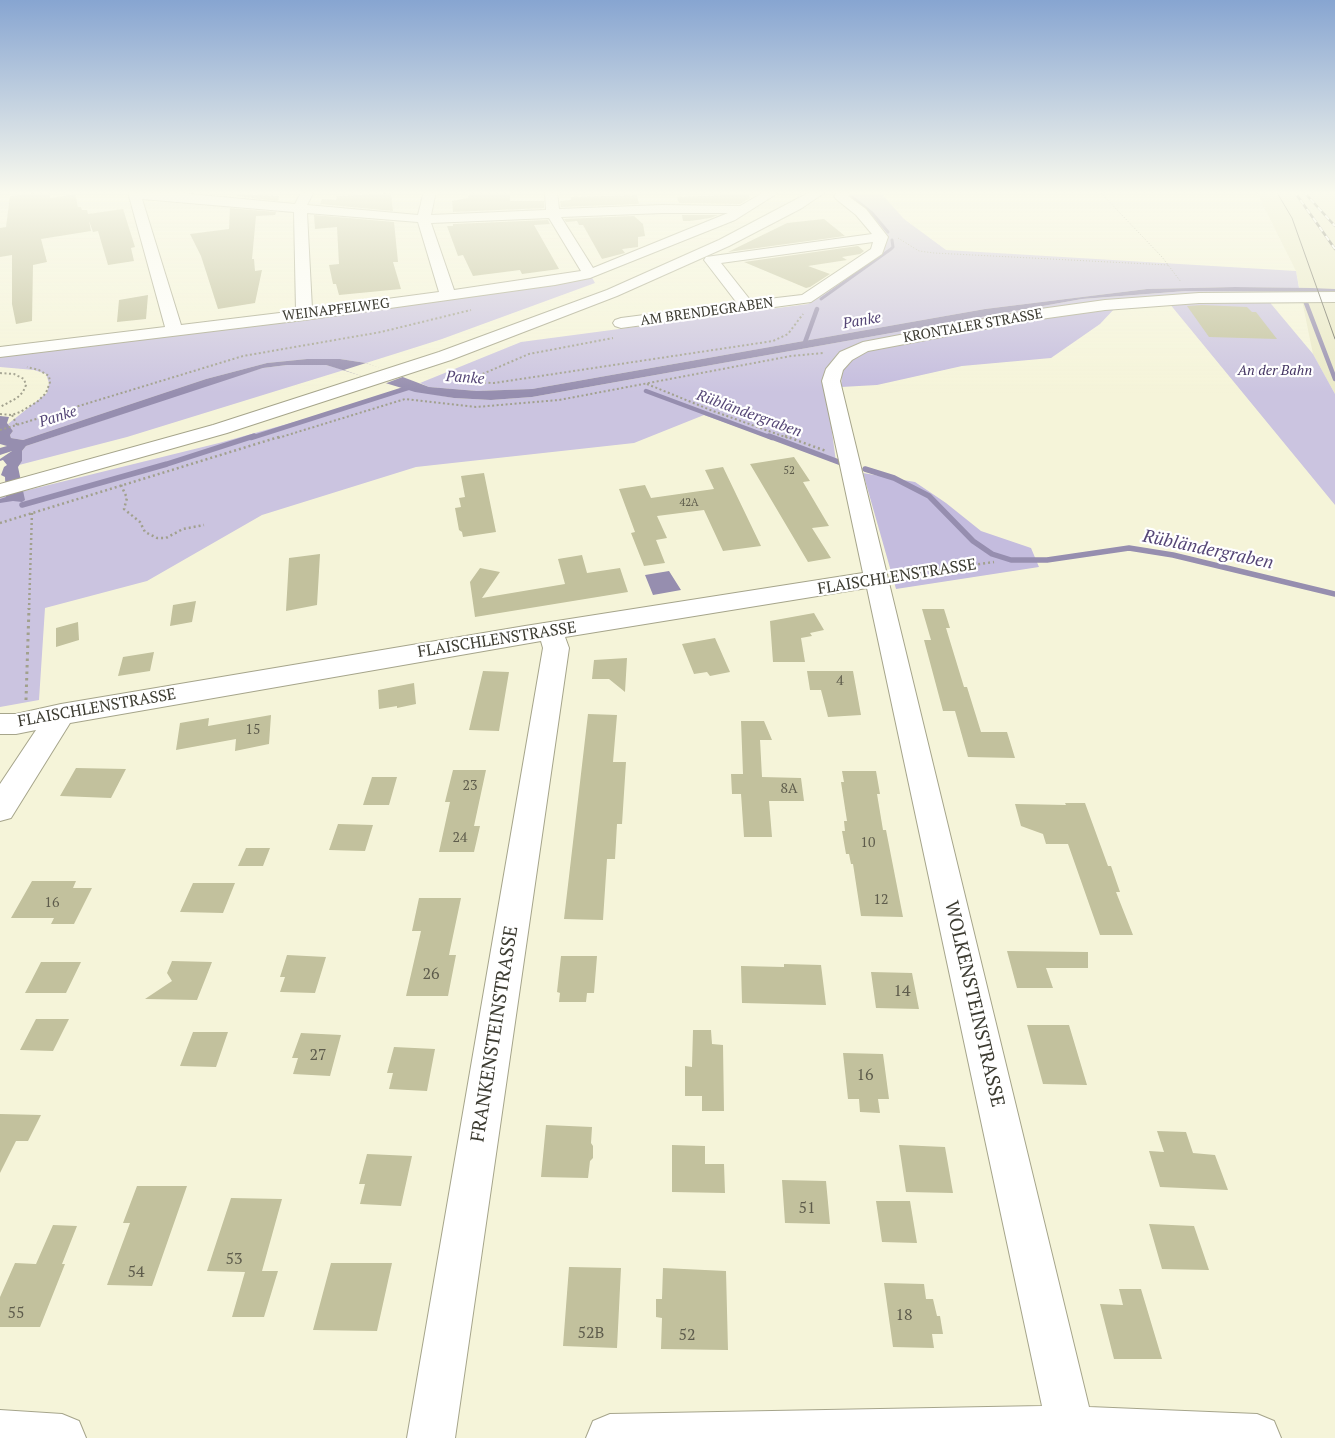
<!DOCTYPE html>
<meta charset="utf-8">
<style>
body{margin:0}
canvas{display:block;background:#f5f4d9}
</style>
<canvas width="1335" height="1438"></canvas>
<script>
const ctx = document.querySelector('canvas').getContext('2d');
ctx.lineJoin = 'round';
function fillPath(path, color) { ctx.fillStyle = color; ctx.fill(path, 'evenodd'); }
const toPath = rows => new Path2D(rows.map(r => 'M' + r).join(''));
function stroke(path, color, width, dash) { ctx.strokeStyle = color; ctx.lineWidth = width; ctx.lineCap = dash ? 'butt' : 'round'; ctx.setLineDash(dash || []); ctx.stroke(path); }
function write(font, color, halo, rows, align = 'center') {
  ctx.font = font + ' "PT Serif",serif'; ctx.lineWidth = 4.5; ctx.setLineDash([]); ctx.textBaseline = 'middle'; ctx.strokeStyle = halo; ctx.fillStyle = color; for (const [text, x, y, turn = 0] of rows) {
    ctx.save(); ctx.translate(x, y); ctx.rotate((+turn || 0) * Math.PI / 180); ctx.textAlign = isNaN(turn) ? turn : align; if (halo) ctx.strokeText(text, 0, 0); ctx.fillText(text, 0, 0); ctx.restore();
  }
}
fillPath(toPath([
 [1256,191,1335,191,1335,394,1313,354,1296,271]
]), '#eae9c7');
fillPath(toPath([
 [855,191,879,191,904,219,946,250,1296,271,1299,288,1235,287,1147,289,985,309,532,389,477,391,429,387,420,383,521,342,808,304,880,252,886,236,844,196],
 [590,274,595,283,442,339,366,363,340,359,307,359,267,363,206,379,23,440,11,438,10,435,13,431,8,424,47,393,49,383,46,374,34,370,0,367,0,357],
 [1186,291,1300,292,1300,294,1272,293,962,325,863,343,825,379,836,462,704,415,634,443,416,467,262,515,147,581,45,608,39,700,0,707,0,497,219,443,391,395,405,389,454,398,491,400,532,397,1082,299],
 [1267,299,1313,354,1335,394,1335,505,1169,303],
 [287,365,326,365,344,370,127,437,19,465,22,461,22,451,26,446,232,377,263,368]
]), '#cbc4e0');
fillPath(toPath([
 [1116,307,1100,324,1051,358,962,366,877,385,841,387,842,372,850,359,878,346,1071,312],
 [863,473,915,482,946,503,981,531,1031,548,1039,567,896,589]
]), '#c4bcde');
fillPath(toPath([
 [1235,287,1311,288,1335,289,1335,292,1186,291,1082,299,532,397,491,400,454,398,415,392,326,365,287,365,263,368,26,446,22,451,22,461,18,467,25,500,22,502,13,501,0,503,0,499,6,497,5,477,1,475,4,467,7,465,3,460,0,461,0,459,12,451,0,455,0,448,7,446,0,444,0,416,9,417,7,423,13,431,10,435,11,438,23,440,206,379,267,363,307,359,340,359,366,363,429,387,477,391,532,389,985,309,1147,289],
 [669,571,681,590,653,595,645,575]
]), '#968eaf');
fillPath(toPath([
 [366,363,405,376,384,384,344,370]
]), '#f5f4d9');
stroke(toPath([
 [852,197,872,213,888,232],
 [821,299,891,249,893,247,892,240]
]), '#968eaf', 3);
stroke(toPath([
 [1306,303,1335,379],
 [804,345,817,309],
 [646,391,772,438],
 [251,438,414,386]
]), '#968eaf', 4.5);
stroke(toPath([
 [769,436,844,464],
 [865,469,894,478,929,496,973,541,992,554,1011,560,1047,560,1129,548,1173,555,1335,594],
 [22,505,167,464,254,436]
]), '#968eaf', 5.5);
fillPath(toPath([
 [50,191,50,198,75,194,78,207,81,207,82,210,87,210,88,214,123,209,135,247,131,248,134,261,108,265,98,231,93,232,89,221,91,231,41,239,47,262,33,265,32,321,16,324,12,304,12,255,0,257,0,228,6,227,10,196],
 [510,191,510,201,544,201,544,208,453,212,452,201,468,198,469,193],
 [391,193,393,211,320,204,322,199,336,200,337,196],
 [241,194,279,196,278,201,236,196],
 [637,195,639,204,561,207,560,201,571,200,571,197],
 [723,195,749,195,750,198,740,204,679,203,677,197],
 [230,208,276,212,275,215,256,216,252,259,254,259,255,271,262,270,255,303,218,309,201,256,190,234,229,229],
 [314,215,394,222,398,262,393,262,401,289,339,295,336,284,333,284,329,265,339,264,337,227,315,229],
 [682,215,718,215,710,218,690,221,683,221],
 [634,216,643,224,645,236,638,237,638,247,622,249,625,253,602,259,583,225,579,225,577,221,566,222,564,219],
 [824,219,845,236,728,252,787,223],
 [548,220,550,224,534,225,559,269,522,274,520,270,473,276,463,255,458,256,447,226,453,226,453,224],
 [858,246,864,251,860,254,842,257,847,260,808,266,830,274,810,287,806,288,744,262],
 [148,295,146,319,117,322,119,300],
 [1202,305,1247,307,1252,312,1256,312,1277,339,1209,337,1187,306],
 [794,457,810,481,803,482,829,526,812,528,831,558,808,562,750,464],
 [723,467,761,546,723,551,704,510,657,516,667,538,656,540,665,563,644,566,631,533,635,532,619,489,645,485,651,498,714,489,705,470],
 [484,473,496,532,463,537,462,532,459,530,455,508,461,507,459,498,465,497,461,476],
 [320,554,317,605,286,611,289,558],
 [582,555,587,573,620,568,628,592,475,617,470,582,480,568,500,572,482,598,565,584,558,559],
 [196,601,192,622,170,626,173,605],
 [922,609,944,609,950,628,946,628,964,687,967,687,981,732,1007,732,1015,758,968,757,955,711,943,711,924,640,931,640],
 [814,613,824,630,810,633,812,636,801,638,805,662,773,662,770,621],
 [78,622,79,640,56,647,56,628],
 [715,638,730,672,710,676,707,672,694,674,682,644],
 [154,652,150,671,118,676,123,657],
 [627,658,625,692,609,679,592,679,594,660],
 [483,671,509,672,499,731,469,730],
 [807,671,853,671,861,715,828,717,821,690,810,690],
 [414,683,416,704,397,708,397,706,379,709,378,690],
 [588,714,617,715,613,762,626,762,622,824,617,824,615,859,607,859,603,920,564,919],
 [271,715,269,744,235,751,236,739,176,750,180,723,209,718,208,726],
 [741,721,764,721,772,740,760,740,762,777,801,778,804,801,769,801,772,837,744,837,741,794,732,794,731,774,743,774],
 [76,768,126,769,111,798,60,796],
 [453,770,486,770,474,826,480,826,474,852,439,852,450,802,445,802],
 [842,771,876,771,880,794,877,794,883,830,886,830,903,917,861,916,853,864,851,864,849,854,846,854,842,831,845,831,844,821,847,821,841,782,844,782],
 [372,777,397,777,389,805,363,805],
 [1065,803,1085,803,1108,866,1111,866,1120,892,1116,892,1133,935,1100,935,1068,844,1046,844,1043,834,1021,826,1015,804,1066,805],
 [338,824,373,825,365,851,329,850],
 [246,848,270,848,263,866,238,866],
 [32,881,76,881,73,888,92,888,74,924,51,924,54,918,11,918],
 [193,883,235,883,223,913,180,912],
 [419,898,461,898,449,955,456,955,448,996,406,996,421,931,412,931],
 [1007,951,1088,952,1088,968,1046,968,1053,988,1017,988],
 [287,955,326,957,315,993,280,992,285,977,280,977],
 [561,956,597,956,594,993,587,993,586,1002,559,1002,560,993,557,992],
 [172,961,212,962,197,1000,145,999,172,981,167,973],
 [41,962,81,962,66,993,25,993],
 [784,964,821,965,826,1005,742,1003,741,966,784,967],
 [871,972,912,973,919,1009,876,1008],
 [36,1019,69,1019,53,1051,20,1050],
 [1027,1025,1069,1025,1087,1085,1043,1084],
 [693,1030,711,1030,712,1044,723,1045,724,1111,702,1111,702,1096,685,1096,685,1066,692,1067],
 [193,1032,228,1032,216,1067,180,1066],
 [301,1033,341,1035,330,1076,293,1074,298,1058,292,1058],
 [394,1047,435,1049,427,1091,389,1089,393,1073,387,1073],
 [843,1053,883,1054,889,1099,878,1099,880,1113,860,1112,859,1099,848,1099],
 [0,1114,41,1115,28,1141,16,1141,0,1173],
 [546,1125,592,1127,591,1143,593,1146,593,1158,590,1161,588,1178,541,1177],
 [1157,1131,1186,1132,1193,1153,1215,1155,1228,1190,1160,1187,1149,1151,1164,1152],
 [672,1145,705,1146,705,1164,724,1164,725,1193,672,1192],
 [899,1145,945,1147,953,1193,906,1192],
 [367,1154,412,1156,401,1206,360,1204,365,1184,359,1184],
 [782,1180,826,1181,830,1224,785,1223],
 [137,1186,187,1186,152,1286,107,1285,130,1223,123,1223],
 [231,1198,282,1199,262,1271,278,1271,264,1317,232,1317,245,1272,207,1271],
 [876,1201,910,1201,917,1243,882,1242],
 [1149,1224,1194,1226,1209,1270,1162,1269],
 [53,1225,77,1226,62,1264,65,1264,40,1327,0,1327,0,1297,15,1263,36,1264],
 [331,1263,392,1263,377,1331,313,1330],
 [569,1267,621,1268,617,1348,563,1346],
 [663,1268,726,1271,728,1350,661,1349,662,1318,656,1317,656,1299,662,1299],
 [884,1283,924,1284,926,1299,933,1299,937,1316,940,1316,943,1334,932,1334,934,1348,893,1347],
 [1119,1289,1141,1289,1162,1359,1114,1359,1100,1304,1123,1305]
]), '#c2c19d');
const minor = toPath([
 [127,191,158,191,295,204,302,191,314,191,307,205,418,215,424,191,436,191,431,215,546,210,545,191,557,191,559,209,662,205,740,206,766,191,781,191,735,220,590,278,555,285,304,320,0,357,0,347,165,327,129,196,130,194,127,191],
 [142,199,294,212,296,311,181,325,142,199],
 [307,213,418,222,439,292,312,309,307,213],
 [662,213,728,213,593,268,561,217,662,213],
 [549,218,581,271,454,290,431,223,549,218],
 [839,191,854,191,848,196,866,209,888,237,882,254,811,302,621,328,615,326,613,323,615,320,621,318,737,303,704,260,706,257,872,234,856,215,836,199,834,196,839,191],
 [873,242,871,249,802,295,751,301,721,263,873,242],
 [1335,292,1335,302,1199,303,1105,310,1026,321,868,351,852,360,843,370,840,381,1089,1407,1257,1414,1274,1421,1281,1438,586,1438,593,1421,610,1414,1042,1406,867,588,565,637,569,648,455,1438,407,1438,543,648,541,641,70,723,11,818,0,821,0,784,36,730,16,734,0,734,0,714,16,714,61,704,525,626,863,573,822,381,826,369,840,352,863,342,1026,311,1105,300,1199,293,1335,292],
 [0,1410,62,1414,79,1421,86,1438,0,1438,0,1410]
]);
const highway = toPath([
 [812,191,827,191,802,208,729,246,617,296,451,360,227,433,0,497,0,484,213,425,439,352,607,290,719,240,812,191]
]);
stroke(minor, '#a6a58b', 2);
stroke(highway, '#a6a58b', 2);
stroke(toPath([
 [1099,191,1162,257,1181,282],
 [0,192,7,191],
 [898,238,919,251,934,253,1168,265]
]), '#a1a08d', 1, [1, 2]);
stroke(toPath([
 [0,373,14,374,24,379,26,385,23,392,17,398,0,407],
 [466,381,529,354,613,338],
 [466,382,494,383,773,341,788,334,803,314],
 [647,384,713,411,788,438],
 [0,414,12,415,20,412,37,402,46,393,50,382,49,376,39,370,27,367],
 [12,415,17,425],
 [0,430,243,356,381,332,471,310],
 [278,438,405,399,476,407,559,400,791,356,823,353]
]), '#a1a08d', 2, [2, 2.5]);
stroke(toPath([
 [785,436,826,451],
 [121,485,127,498,124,509,140,522,145,532,157,538,166,538,183,529,204,525],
 [0,523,282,436],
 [899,576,994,562],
 [29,610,32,512]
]), '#a1a08d', 2.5, [2, 3]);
stroke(toPath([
 [26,700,29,608]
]), '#a1a08d', 3, [2.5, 4]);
fillPath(minor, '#fff');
fillPath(highway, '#fff');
stroke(toPath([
 [1276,191,1292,218,1335,339]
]), '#686759', 1);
const rail = toPath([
 [1294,191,1335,249],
 [1303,191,1335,226]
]);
stroke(rail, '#686759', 2.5);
stroke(rail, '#fff', 2, [5.5]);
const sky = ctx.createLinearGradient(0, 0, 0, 393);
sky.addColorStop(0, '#87a5d1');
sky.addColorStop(0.49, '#fafaee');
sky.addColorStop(1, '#fafaee00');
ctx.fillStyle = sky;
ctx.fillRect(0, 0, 1335, 393);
write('11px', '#5e5c4c', null, [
 ["52",789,471],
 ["42A",689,503]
]);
write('14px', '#3c3b31', '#fff', [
 ["WEINAPFELWEG",336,310,-7],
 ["AM BRENDEGRABEN",707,312,-8],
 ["KRONTALER STRASSE",973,326,-10]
]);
write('italic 14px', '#433462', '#fff', [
 ["An der Bahn",1275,371]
]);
write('14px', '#5e5c4c', null, [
 ["4",840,681],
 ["15",253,730],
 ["23",470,786],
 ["8A",789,789],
 ["24",460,838],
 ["10",868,843],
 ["12",881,900],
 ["16",52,903]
]);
write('italic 15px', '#554676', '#fff', [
 ["Panke",862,321,-10],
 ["Panke",465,378,4],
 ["Rübländergraben",749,414,20],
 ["Panke",58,417,-18]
]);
write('16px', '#3c3b31', '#fff', [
 ["FLAISCHLENSTRASSE",897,577,-9],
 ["FLAISCHLENSTRASSE",497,640,-9],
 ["FLAISCHLENSTRASSE",97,708,-10]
]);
write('16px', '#5e5c4c', null, [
 ["26",431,974],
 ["14",902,991],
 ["27",318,1055],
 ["16",865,1075],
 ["51",807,1208],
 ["53",234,1259],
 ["54",136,1272],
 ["55",16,1313],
 ["18",904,1315],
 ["52B",591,1333],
 ["52",687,1335]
]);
write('italic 18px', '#554676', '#fff', [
 ["Rübländergraben",1208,550,12]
]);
write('19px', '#3c3b31', '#fff', [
 ["WOLKENSTEINSTRASSE",974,1004,77],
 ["FRANKENSTEINSTRASSE",495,1034,-81]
]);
</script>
